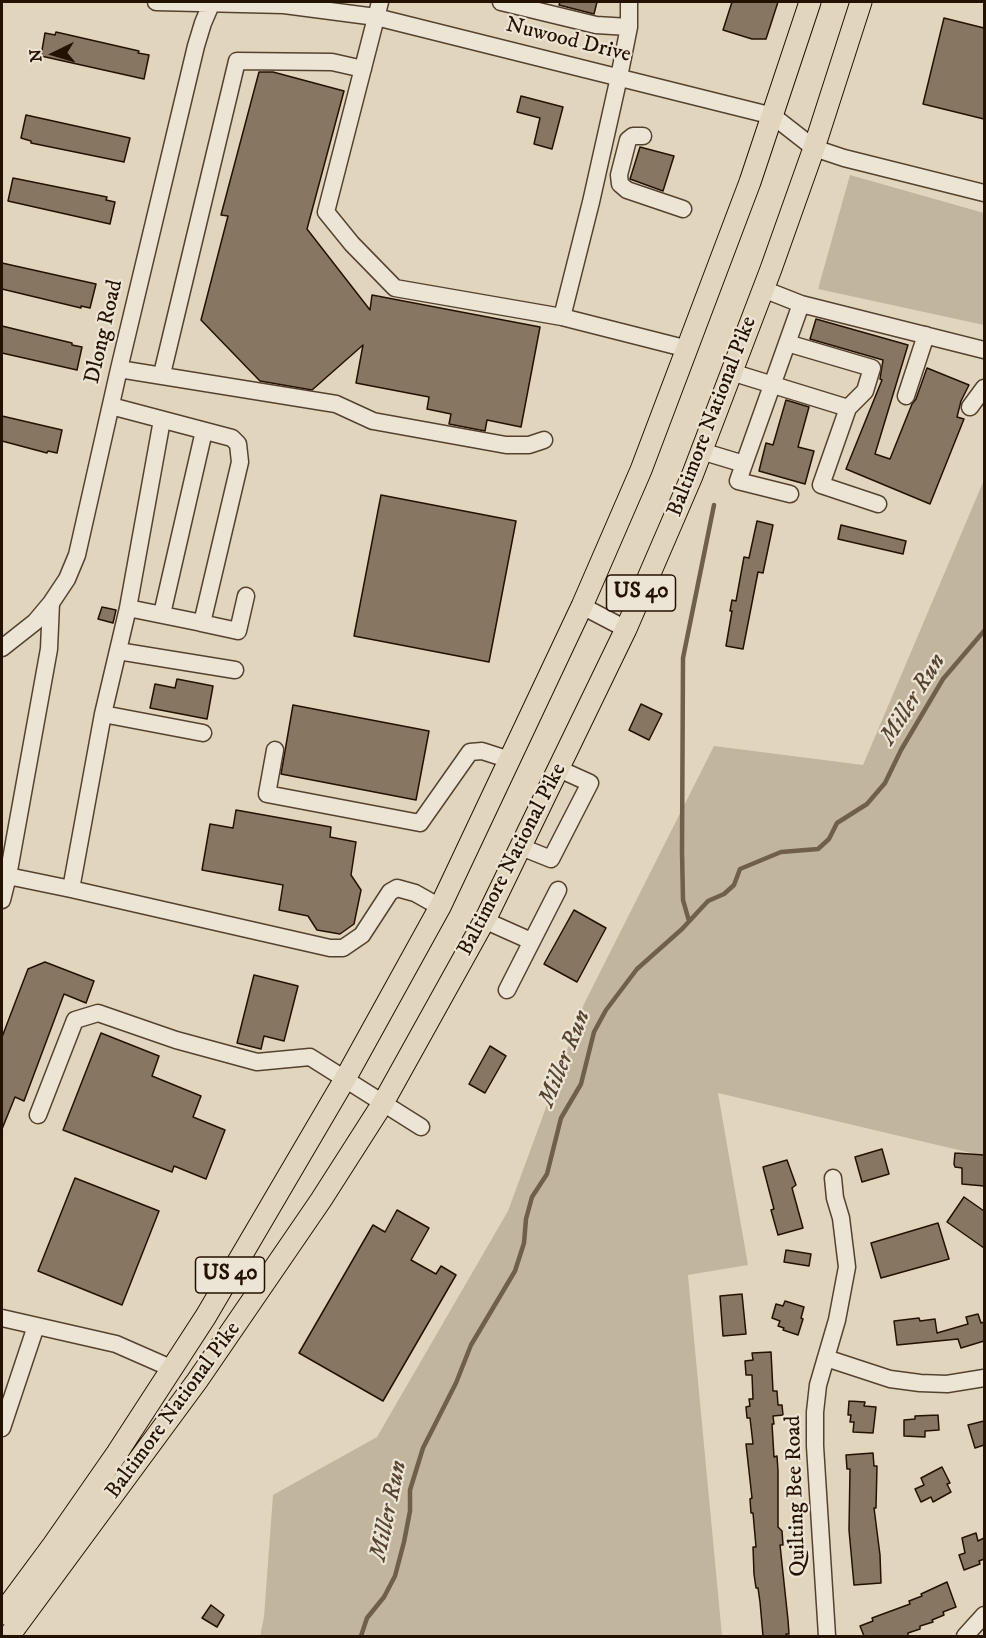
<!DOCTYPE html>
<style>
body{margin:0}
#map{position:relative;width:986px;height:1638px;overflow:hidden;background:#e1d6bd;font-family:"IM FELL DW Pica",serif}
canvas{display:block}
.frame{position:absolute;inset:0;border:3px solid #251100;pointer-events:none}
.north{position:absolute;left:24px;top:24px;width:60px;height:60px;-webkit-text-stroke:4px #ece4d4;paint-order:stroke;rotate:265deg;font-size:16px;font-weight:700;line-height:24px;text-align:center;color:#251100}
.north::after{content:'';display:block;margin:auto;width:21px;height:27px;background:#251100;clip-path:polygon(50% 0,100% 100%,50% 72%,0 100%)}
</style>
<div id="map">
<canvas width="986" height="1638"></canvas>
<div class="frame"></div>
<div class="north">N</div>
</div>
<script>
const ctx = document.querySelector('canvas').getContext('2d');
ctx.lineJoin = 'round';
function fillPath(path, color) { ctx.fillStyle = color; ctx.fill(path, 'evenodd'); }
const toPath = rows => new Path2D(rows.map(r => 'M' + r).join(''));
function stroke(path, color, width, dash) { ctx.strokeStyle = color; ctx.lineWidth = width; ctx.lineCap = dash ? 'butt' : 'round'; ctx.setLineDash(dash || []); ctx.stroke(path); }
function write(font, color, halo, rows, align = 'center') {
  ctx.font = font + ' "IM FELL DW Pica",serif'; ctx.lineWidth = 4.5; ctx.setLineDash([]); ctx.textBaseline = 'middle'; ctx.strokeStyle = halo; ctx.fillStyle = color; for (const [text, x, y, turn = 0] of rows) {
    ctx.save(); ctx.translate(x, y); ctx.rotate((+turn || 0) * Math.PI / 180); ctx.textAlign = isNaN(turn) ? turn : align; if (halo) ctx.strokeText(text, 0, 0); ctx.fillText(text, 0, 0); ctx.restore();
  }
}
fillPath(toPath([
 [850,175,984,213,984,325,818,289],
 [984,480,984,1156,718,1093,748,1265,688,1275,722,1636,260,1636,264,1617,273,1495,377,1437,508,1211,584,1004,714,746,863,765]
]), '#c1b59d');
stroke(toPath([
 [689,921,683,900,682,851,683,658,714,505],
 [361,1636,367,1618,384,1597,395,1576,404,1542,410,1511,410,1490,423,1448,456,1383,471,1345,515,1271,524,1243,526,1219,532,1197,547,1174,561,1118,581,1084,594,1032,606,1010,637,969,682,929,708,901,724,894,734,885,740,869,781,852,818,849,829,839,837,823,867,804,885,783,901,750,943,679,984,631]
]), '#6f5f4b', 4.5);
const building = toPath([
 [560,2,597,2,594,14,559,5,560,2],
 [732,2,778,2,766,39,752,39,723,30,732,2],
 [944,18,984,28,984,119,923,104,944,18],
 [56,32,139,51,138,53,149,55,144,79,41,56,45,33,55,35,56,32],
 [259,72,273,72,344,91,307,229,370,310,372,295,540,327,521,427,487,420,485,431,449,424,451,414,427,409,429,397,356,383,363,345,312,390,260,381,201,320,228,216,221,215,259,72],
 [521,96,563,107,552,149,534,144,540,118,517,112,521,96],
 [26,115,130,138,124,162,31,143,31,141,21,138,26,115],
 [640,147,674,156,663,191,630,179,640,147],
 [13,178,107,197,106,200,115,202,110,224,8,201,13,178],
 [2,263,96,284,90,308,81,306,81,308,2,289,2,263],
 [816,319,908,345,875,454,890,459,912,404,916,399,927,368,969,385,961,401,957,417,964,419,930,504,846,469,882,380,880,379,883,360,810,339,816,319],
 [2,326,72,343,72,345,82,347,77,370,2,353,2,326],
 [786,400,809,407,798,447,814,451,805,484,759,471,766,443,773,445,786,400],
 [2,416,62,430,57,453,48,451,47,453,2,441,2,416],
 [381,495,516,521,489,662,354,636,381,495],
 [757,521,773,525,763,573,758,572,743,649,726,646,732,611,730,611,732,600,736,601,744,557,749,558,757,521],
 [841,525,906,541,903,554,838,539,841,525],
 [102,607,116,610,113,623,98,619,102,607],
 [177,679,213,686,207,719,150,708,155,684,175,688,177,679],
 [641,704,662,714,649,740,629,730,641,704],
 [293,705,429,731,416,800,281,774,293,705],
 [236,810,331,827,330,837,356,842,351,875,361,890,354,924,340,934,317,930,308,916,279,910,283,885,202,870,210,824,233,828,236,810],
 [574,910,606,928,577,982,544,964,574,910],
 [45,962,94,981,86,1003,64,994,24,1101,15,1097,2,1129,2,1037,28,969,45,962],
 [254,975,298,986,284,1041,264,1036,261,1049,237,1043,254,975],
 [101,1033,159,1056,152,1076,201,1096,193,1117,225,1130,206,1179,174,1166,172,1172,63,1130,101,1033],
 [490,1046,506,1056,485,1093,469,1084,490,1046],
 [882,1149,889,1174,862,1182,855,1157,882,1149],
 [955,1153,984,1155,984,1186,962,1184,962,1168,955,1167,954,1164,955,1153],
 [787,1160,796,1185,792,1188,803,1228,778,1235,771,1210,774,1209,763,1167,787,1160],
 [75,1178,159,1211,122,1305,38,1271,75,1178],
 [964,1197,984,1211,984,1248,947,1222,964,1197],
 [397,1210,429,1228,411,1260,436,1274,441,1266,456,1275,383,1401,299,1353,373,1225,385,1232,397,1210],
 [938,1223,949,1259,881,1278,871,1243,938,1223],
 [786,1250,811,1254,809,1266,784,1262,786,1250],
 [742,1294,746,1334,723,1336,720,1296,742,1294],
 [785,1301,804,1307,801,1318,803,1319,798,1335,783,1330,784,1328,778,1326,780,1321,772,1318,776,1304,783,1306,785,1301],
 [978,1314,981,1323,984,1322,984,1341,961,1348,958,1339,897,1345,894,1321,919,1318,920,1321,935,1319,937,1333,968,1324,966,1317,978,1314],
 [771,1352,773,1391,777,1391,778,1405,782,1405,783,1415,773,1416,774,1424,772,1424,774,1457,777,1456,778,1471,778,1527,782,1531,783,1545,780,1545,788,1620,789,1634,786,1634,786,1636,763,1636,760,1602,758,1588,756,1588,754,1574,753,1547,756,1547,753,1513,751,1513,750,1499,752,1498,746,1444,753,1444,750,1418,747,1418,746,1407,750,1406,749,1399,753,1399,752,1375,746,1375,745,1361,753,1360,752,1353,771,1352],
 [849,1401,865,1402,864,1406,876,1407,873,1433,853,1432,854,1422,850,1422,851,1415,848,1415,849,1401],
 [938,1415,939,1430,925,1431,925,1437,904,1436,904,1420,915,1419,915,1416,938,1415],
 [984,1421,984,1445,975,1448,968,1425,984,1421],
 [873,1453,874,1466,877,1466,876,1508,874,1508,880,1555,881,1583,854,1585,849,1530,850,1469,847,1469,846,1455,873,1453],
 [942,1467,950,1483,947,1484,951,1492,933,1502,931,1497,921,1502,915,1489,924,1485,921,1478,942,1467],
 [976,1533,978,1541,984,1538,984,1559,979,1561,980,1564,964,1570,959,1555,965,1553,962,1538,976,1533],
 [947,1582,956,1607,943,1612,944,1615,932,1620,933,1622,920,1626,920,1629,908,1633,908,1636,864,1636,860,1626,873,1621,872,1618,910,1604,909,1601,922,1596,921,1594,947,1582],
 [211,1605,224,1615,217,1627,202,1618,211,1605]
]);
fillPath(building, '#877762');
stroke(building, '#251100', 1.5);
const minor = toPath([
 [156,2,284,5,376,17,773,116,814,148,844,158,984,193],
 [380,2,326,212,352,244,395,288,562,317,688,349],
 [501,2,596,25,629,27],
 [643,136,633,136,628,140,619,175,620,184,627,190,683,209],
 [801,304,984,350],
 [562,317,591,202,619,77,629,27,629,2],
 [787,343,872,368,865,391,848,408,821,485,878,504],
 [119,369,336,404,373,421,506,445,529,445,544,440],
 [731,372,848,408],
 [162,374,237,61,332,62,363,69],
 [906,396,926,335],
 [111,406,232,438,238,444,240,462,202,623,128,608,162,420],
 [970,407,984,388],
 [701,451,744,464,801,304,763,289],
 [744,464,738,481,790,494],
 [582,606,626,629],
 [162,614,204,431],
 [201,623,238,631,246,596],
 [2,648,35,622,51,603,67,579,77,555,119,369,196,46,203,23,212,2],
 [118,651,235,670],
 [103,714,128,608],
 [275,750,267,794,420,823,470,752,482,751,510,760],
 [521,847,551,859,590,783,559,769],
 [8,876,71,889,330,948,343,948,362,935,390,892,397,888,415,893,440,907],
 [71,889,103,714,203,733],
 [2,900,8,876,49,649,51,603],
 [484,920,531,941],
 [507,990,558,890],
 [38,1115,75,1020,98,1013,176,1040,257,1062,310,1057,421,1127],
 [2,1318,116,1344,173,1369],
 [826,1358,890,1379,920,1383,947,1384,984,1378],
 [2,1428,36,1326],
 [827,1636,815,1446,815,1412,818,1385,837,1320,847,1267,841,1218,835,1198,833,1178],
 [965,1636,984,1615]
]);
const major = toPath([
 [2,1614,53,1545,117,1453,206,1316,345,1079,440,907,582,606,641,470,750,182,810,2],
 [9,1636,197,1381,321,1200,383,1103,488,914,626,629,692,476,771,269,814,148,861,2]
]);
stroke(minor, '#54422f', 19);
stroke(major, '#251100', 23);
stroke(minor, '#ece4d4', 16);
stroke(major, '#e1d6bd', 21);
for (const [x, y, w] of [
 [641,593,69],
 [230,1275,69]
]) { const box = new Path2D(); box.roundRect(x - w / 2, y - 18, w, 36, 4.5); ctx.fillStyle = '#ece4d4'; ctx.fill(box); stroke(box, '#251100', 1.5); }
write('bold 21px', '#251100', null, [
 ["US 40",641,593],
 ["US 40",230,1275]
]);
write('22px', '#251100', '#ece4d4', [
 ["Nuwood Drive",568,41,14],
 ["Dlong Road",105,332,-77],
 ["Baltimore National Pike",713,417,-69],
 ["Baltimore National Pike",513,860,-63],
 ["Baltimore National Pike",174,1411,-54],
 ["Quilting Bee Road",797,1496,-92]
]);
write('italic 24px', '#574532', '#ece4d4', [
 ["Miller Run",914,700,-58],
 ["Miller Run",566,1059,-68],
 ["Miller Run",390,1511,-78]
]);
</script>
